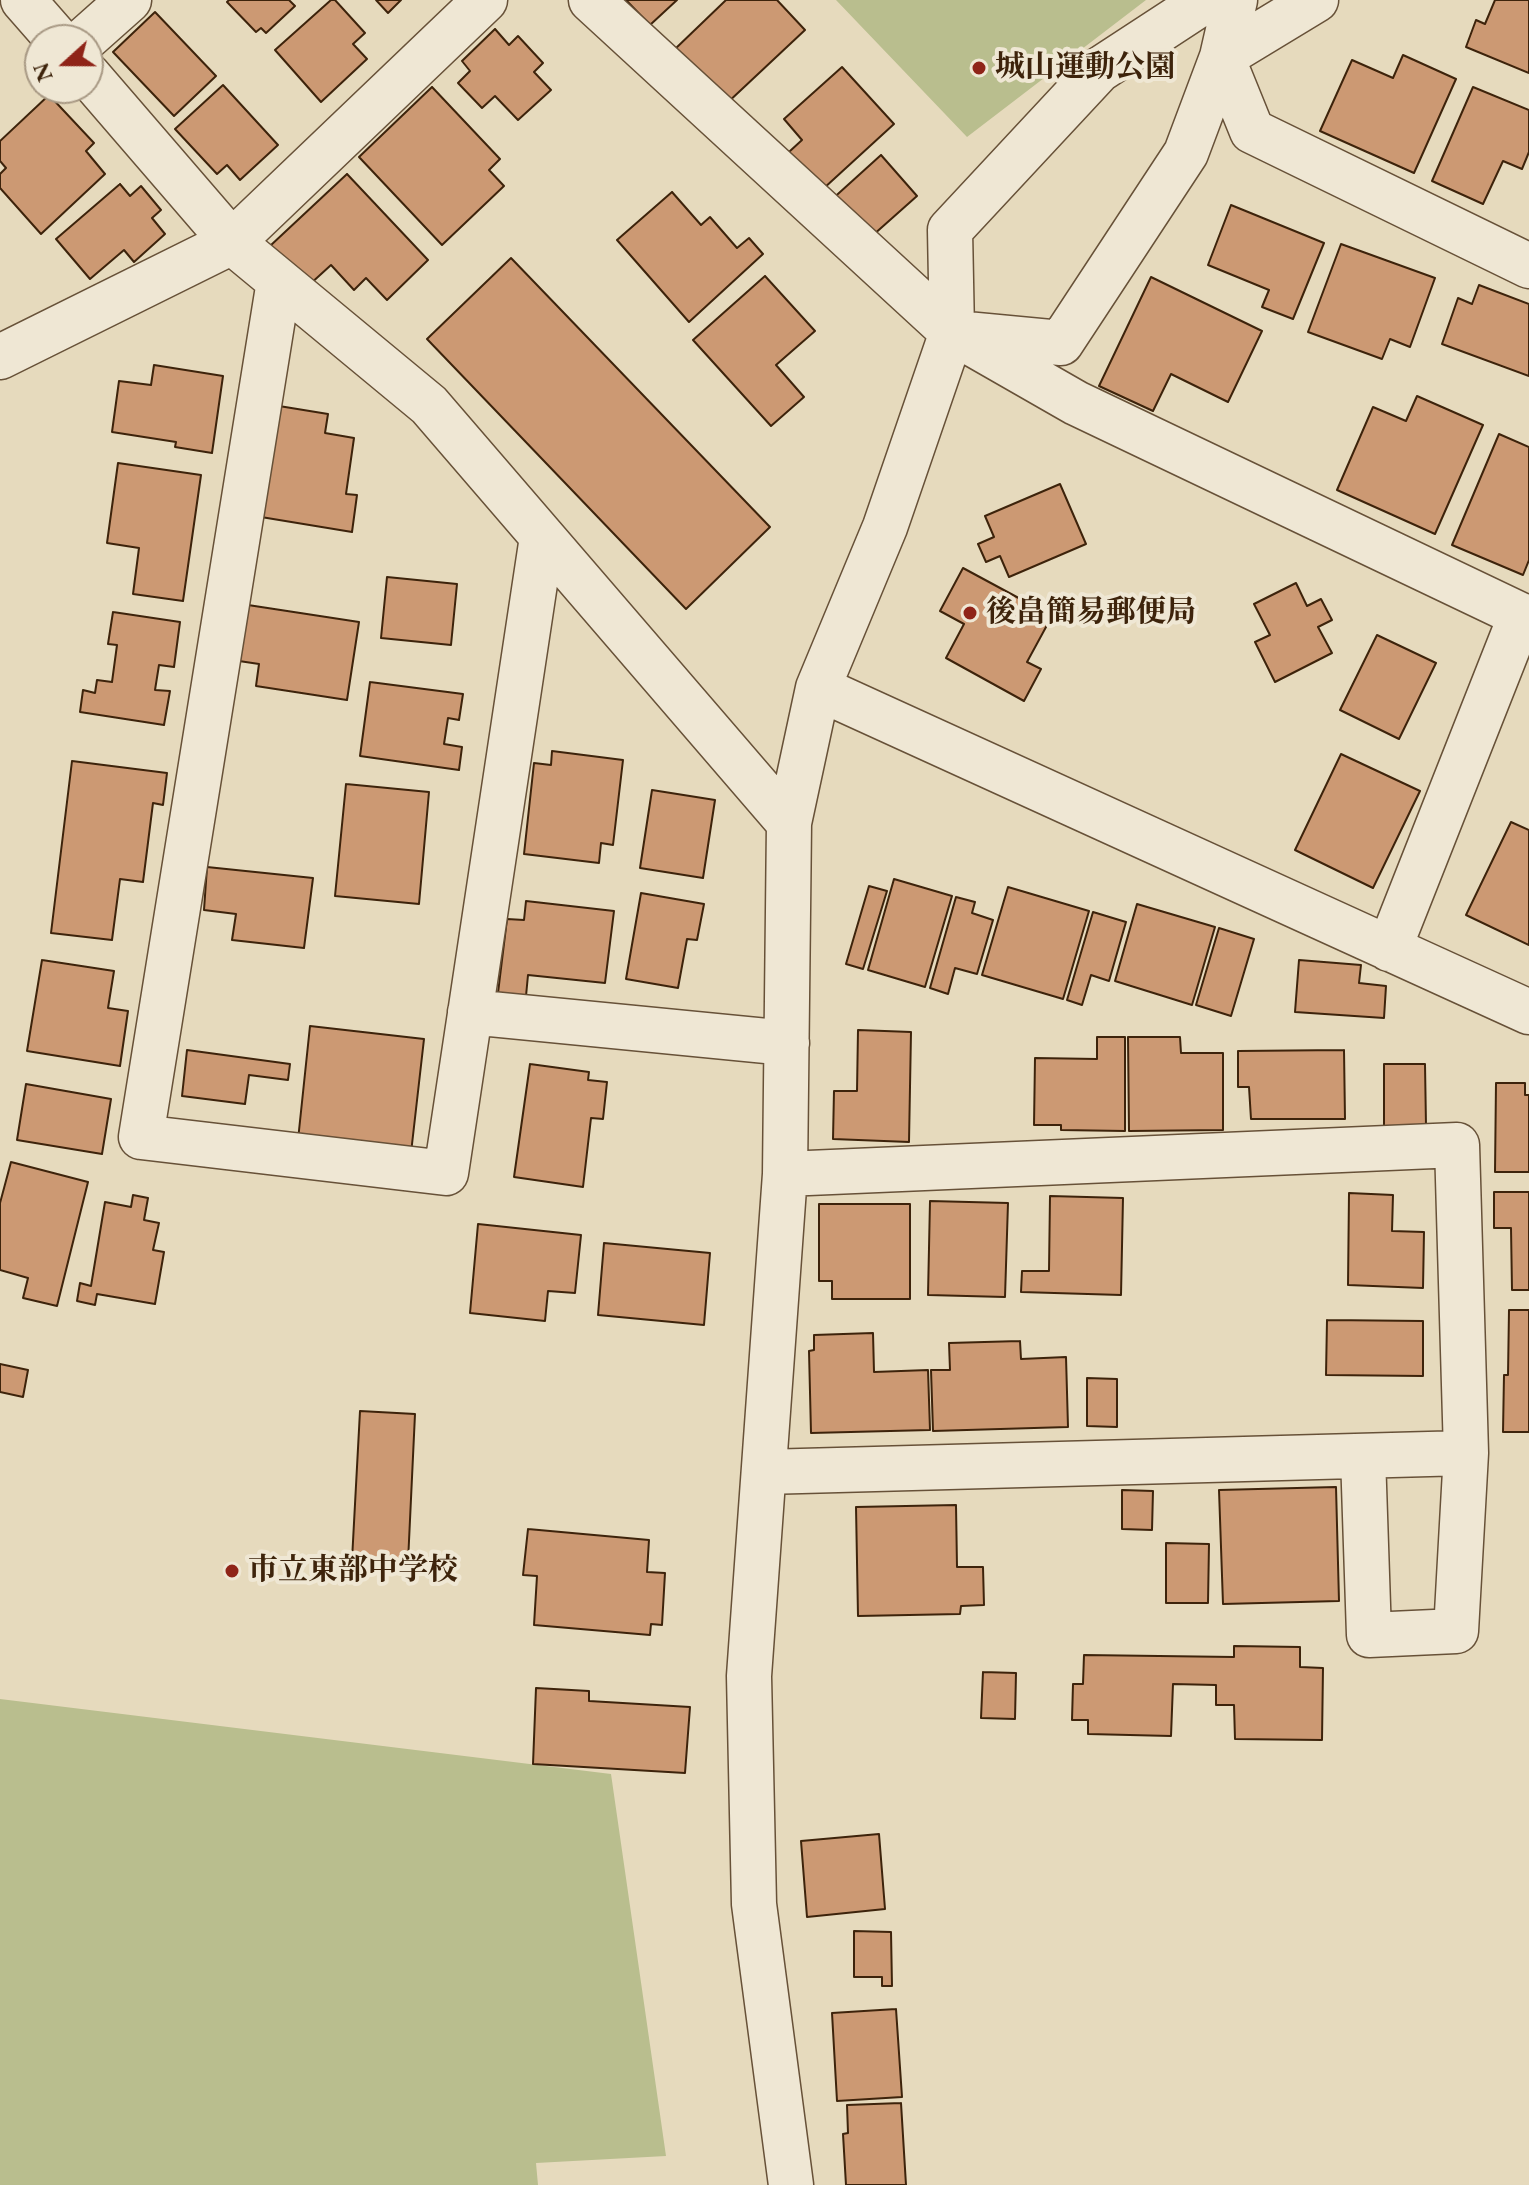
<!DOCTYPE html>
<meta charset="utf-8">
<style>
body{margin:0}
#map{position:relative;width:1529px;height:2185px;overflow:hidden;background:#e6dabd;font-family:"EB Garamond",serif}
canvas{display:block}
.north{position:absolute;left:24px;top:24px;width:80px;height:80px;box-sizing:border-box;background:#efe7d4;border:2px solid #a89984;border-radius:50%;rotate:249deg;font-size:22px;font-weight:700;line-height:32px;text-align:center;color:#3d230b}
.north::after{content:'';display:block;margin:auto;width:28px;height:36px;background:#8f2418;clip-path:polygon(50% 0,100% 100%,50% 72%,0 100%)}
</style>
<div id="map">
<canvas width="1529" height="2185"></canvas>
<div class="north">N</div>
</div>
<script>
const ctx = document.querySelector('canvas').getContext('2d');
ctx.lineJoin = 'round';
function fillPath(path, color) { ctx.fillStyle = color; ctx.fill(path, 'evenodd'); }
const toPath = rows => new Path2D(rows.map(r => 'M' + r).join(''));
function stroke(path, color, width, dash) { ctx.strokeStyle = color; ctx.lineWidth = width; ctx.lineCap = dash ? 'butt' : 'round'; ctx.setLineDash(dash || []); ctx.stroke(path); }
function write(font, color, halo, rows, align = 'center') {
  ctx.font = font + ' "EB Garamond","Noto Serif JP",serif'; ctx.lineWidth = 8; ctx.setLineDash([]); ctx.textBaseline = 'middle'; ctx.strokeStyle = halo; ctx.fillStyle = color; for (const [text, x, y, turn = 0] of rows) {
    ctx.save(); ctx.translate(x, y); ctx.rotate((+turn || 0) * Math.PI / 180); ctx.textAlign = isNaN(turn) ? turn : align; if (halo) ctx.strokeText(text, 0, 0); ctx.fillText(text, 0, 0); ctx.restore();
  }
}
fillPath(toPath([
 [836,0,1146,0,967,137],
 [0,1699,611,1774,666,2156,536,2163,538,2185,0,2185]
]), '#b9be8e');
const building = toPath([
 [229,0,289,0,295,6,266,33,261,28,256,32,227,2,229,0],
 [331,0,335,0,365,33,353,44,367,59,321,102,275,50,331,0],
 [376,0,401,0,388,13,376,0],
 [626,0,677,0,650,25,626,0],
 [726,0,777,0,805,30,725,105,674,50,726,0],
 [1495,0,1529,0,1529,73,1466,47,1476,20,1485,24,1495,0],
 [155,12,216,76,174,116,113,52,155,12],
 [495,29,509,45,518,36,543,63,534,72,551,90,518,120,495,96,482,108,458,83,470,71,462,61,495,29],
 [1403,55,1456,79,1414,173,1320,131,1352,60,1393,78,1403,55],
 [842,67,894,124,811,200,777,163,802,140,784,119,842,67],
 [223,85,278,145,240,180,227,165,217,174,175,129,223,85],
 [432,87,500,159,489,170,504,186,442,245,359,157,432,87],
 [1473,87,1529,110,1529,152,1522,169,1503,161,1483,204,1432,181,1473,87],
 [49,95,94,143,86,151,105,174,41,234,0,188,0,174,6,168,0,161,0,141,49,95],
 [881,155,917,196,863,244,818,212,881,155],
 [347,174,428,260,387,300,366,278,354,290,331,265,308,286,270,246,347,174],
 [120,184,130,196,141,186,161,210,152,218,165,234,134,262,124,250,90,279,56,239,120,184],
 [672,192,701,225,710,217,737,248,749,238,763,254,689,322,617,240,672,192],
 [1231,205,1324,243,1293,319,1262,307,1269,290,1208,265,1231,205],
 [1341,244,1435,278,1410,347,1390,339,1382,359,1308,332,1341,244],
 [511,258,770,527,686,609,427,339,511,258],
 [765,276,815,331,776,365,804,397,771,426,693,340,765,276],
 [1151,277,1262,331,1228,402,1171,374,1153,411,1099,386,1151,277],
 [1479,285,1529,304,1529,376,1442,344,1458,298,1472,304,1479,285],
 [154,365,223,376,212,453,175,447,176,442,112,432,119,381,151,385,154,365],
 [1417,396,1483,425,1435,534,1337,490,1373,407,1406,421,1417,396],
 [279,406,328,414,325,433,354,438,346,494,357,495,352,532,261,517,279,406],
 [1499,434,1529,447,1529,560,1523,575,1452,545,1499,434],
 [118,463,201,475,183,601,133,594,139,548,107,543,118,463],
 [1060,484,1086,544,1009,577,1000,556,986,562,978,544,994,537,985,516,1060,484],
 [963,568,1052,616,1027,662,1041,669,1024,701,946,658,964,624,940,611,963,568],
 [387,577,457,584,451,645,381,638,387,577],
 [1296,583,1307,606,1321,599,1332,620,1318,627,1332,653,1275,682,1255,642,1270,635,1254,604,1296,583],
 [248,605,359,622,347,700,256,686,259,664,239,661,248,605],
 [113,612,180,622,174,667,159,665,155,690,170,691,164,725,80,712,83,690,95,693,97,680,112,682,117,645,108,644,113,612],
 [1377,635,1436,663,1399,739,1340,710,1377,635],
 [370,682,463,694,459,720,448,718,444,744,462,747,459,770,360,756,370,682],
 [552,751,623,760,613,845,601,843,599,863,524,854,534,763,551,765,552,751],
 [1341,754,1420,791,1373,888,1295,850,1341,754],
 [72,761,167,773,163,805,153,803,143,882,120,879,112,940,51,933,72,761],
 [346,784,429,792,419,904,335,896,346,784],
 [652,790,715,800,703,878,640,868,652,790],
 [1511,822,1529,830,1529,945,1466,915,1511,822],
 [207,867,313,878,304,948,232,940,236,914,204,910,207,867],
 [894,879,952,896,925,987,868,970,894,879],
 [869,886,887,891,863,969,846,964,869,886],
 [1008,887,1089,911,1063,999,982,975,1008,887],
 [641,893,704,904,697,940,687,939,678,988,626,979,641,893],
 [956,897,975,902,972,913,993,920,977,974,955,968,948,994,930,988,956,897],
 [526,901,614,911,605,983,528,975,526,996,498,993,507,919,524,920,526,901],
 [1137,904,1215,927,1192,1005,1115,981,1137,904],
 [1093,912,1126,922,1109,981,1091,975,1082,1005,1067,1000,1093,912],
 [1219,928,1254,939,1231,1016,1196,1005,1219,928],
 [42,960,114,971,108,1008,128,1011,120,1066,27,1051,42,960],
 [1299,960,1361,965,1359,983,1386,986,1384,1018,1295,1012,1299,960],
 [310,1026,424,1039,411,1153,298,1140,310,1026],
 [858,1030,911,1032,909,1142,833,1139,834,1091,857,1091,858,1030],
 [1097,1037,1125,1037,1125,1131,1061,1130,1061,1125,1034,1125,1035,1058,1097,1059,1097,1037],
 [1128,1037,1180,1037,1181,1053,1223,1053,1223,1130,1129,1131,1128,1037],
 [187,1050,290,1064,288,1080,249,1075,245,1104,182,1096,187,1050],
 [1344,1050,1345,1119,1251,1119,1249,1087,1238,1087,1238,1051,1344,1050],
 [530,1064,589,1072,588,1080,607,1082,603,1119,591,1118,583,1187,514,1177,530,1064],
 [1384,1064,1425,1064,1426,1126,1384,1126,1384,1064],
 [1496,1083,1525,1083,1525,1095,1529,1095,1529,1172,1495,1172,1496,1083],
 [26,1084,111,1099,102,1154,17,1140,26,1084],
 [11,1162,88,1182,57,1306,23,1298,28,1278,0,1270,0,1203,11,1162],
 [1494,1192,1529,1192,1529,1290,1512,1290,1511,1228,1494,1228,1494,1192],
 [1349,1193,1393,1195,1392,1231,1424,1232,1423,1288,1348,1285,1349,1193],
 [133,1195,148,1198,144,1220,159,1223,153,1250,164,1252,155,1304,97,1294,95,1305,77,1301,80,1283,91,1286,105,1202,131,1207,133,1195],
 [1050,1196,1123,1198,1121,1295,1021,1292,1022,1271,1049,1271,1050,1196],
 [930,1201,1008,1203,1005,1297,928,1295,930,1201],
 [819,1204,910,1204,910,1299,832,1299,832,1281,819,1281,819,1204],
 [478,1224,581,1235,575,1293,548,1291,545,1321,470,1313,478,1224],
 [604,1243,710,1253,704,1325,598,1315,604,1243],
 [1509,1310,1529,1310,1529,1432,1503,1432,1504,1375,1508,1375,1509,1310],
 [1327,1320,1423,1321,1423,1376,1326,1375,1327,1320],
 [873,1333,874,1372,928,1370,930,1430,811,1433,809,1351,814,1350,814,1335,873,1333],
 [1020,1341,1021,1359,1066,1357,1068,1427,933,1431,931,1370,950,1370,949,1343,1020,1341],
 [0,1364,28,1370,23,1397,0,1392,0,1364],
 [1087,1378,1117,1379,1117,1427,1087,1426,1087,1378],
 [360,1411,415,1414,408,1562,352,1560,360,1411],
 [1336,1487,1339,1601,1223,1604,1219,1490,1336,1487],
 [1122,1490,1153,1491,1152,1530,1122,1529,1122,1490],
 [956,1505,957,1567,983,1567,984,1605,961,1606,960,1614,858,1616,856,1507,956,1505],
 [528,1529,649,1540,647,1572,665,1573,662,1625,651,1624,650,1635,534,1625,537,1576,523,1575,528,1529],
 [1166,1543,1209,1544,1208,1603,1166,1603,1166,1543],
 [1234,1646,1300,1647,1300,1667,1323,1668,1322,1740,1235,1739,1234,1705,1216,1705,1216,1685,1173,1684,1171,1736,1088,1734,1088,1720,1072,1720,1073,1684,1083,1684,1084,1655,1234,1657,1234,1646],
 [983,1672,1016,1673,1015,1719,981,1718,983,1672],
 [536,1688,589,1691,589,1701,690,1707,685,1773,533,1764,536,1688],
 [879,1834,885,1909,807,1917,801,1841,879,1834],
 [854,1931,891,1932,892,1986,882,1986,882,1977,854,1977,854,1931],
 [896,2009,902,2097,837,2101,832,2013,896,2009],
 [901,2103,906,2185,846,2185,843,2134,848,2133,847,2105,901,2103]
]);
fillPath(building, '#cc9973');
stroke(building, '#3d230b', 2);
const minor = toPath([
 [23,0,58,40],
 [591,0,952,332,1076,403,1529,619],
 [1316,0,1222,57,1252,131,1529,266],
 [84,40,129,0],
 [88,75,232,242,429,405,789,823],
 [279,281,141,1137,446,1173,542,537],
 [966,334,1061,343,1186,153,1222,57,1235,0],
 [0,357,232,242,485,0],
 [818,688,1529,1012],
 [1389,949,1521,615],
 [470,1012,787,1043],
 [1363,1456,1369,1635,1456,1631,1466,1453],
 [764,1472,1466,1453,1457,1145,785,1174],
 [791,2185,754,1904,749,1676,785,1174,789,823,818,688,885,527,952,332,950,230,1099,70,1206,0]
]);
stroke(minor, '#675138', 47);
stroke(minor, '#efe7d4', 44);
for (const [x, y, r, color] of [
 [979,68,8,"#8f2418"],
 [970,613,8,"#8f2418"],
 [232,1571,8,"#8f2418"]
]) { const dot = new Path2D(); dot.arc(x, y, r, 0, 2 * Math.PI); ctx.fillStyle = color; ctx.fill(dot); stroke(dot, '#efe7d4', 3); }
write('bold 30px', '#3d230b', '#efe7d4', [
 ["城山運動公園",995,68],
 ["後畠簡易郵便局",986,613],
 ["市立東部中学校",248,1571]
], 'left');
</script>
